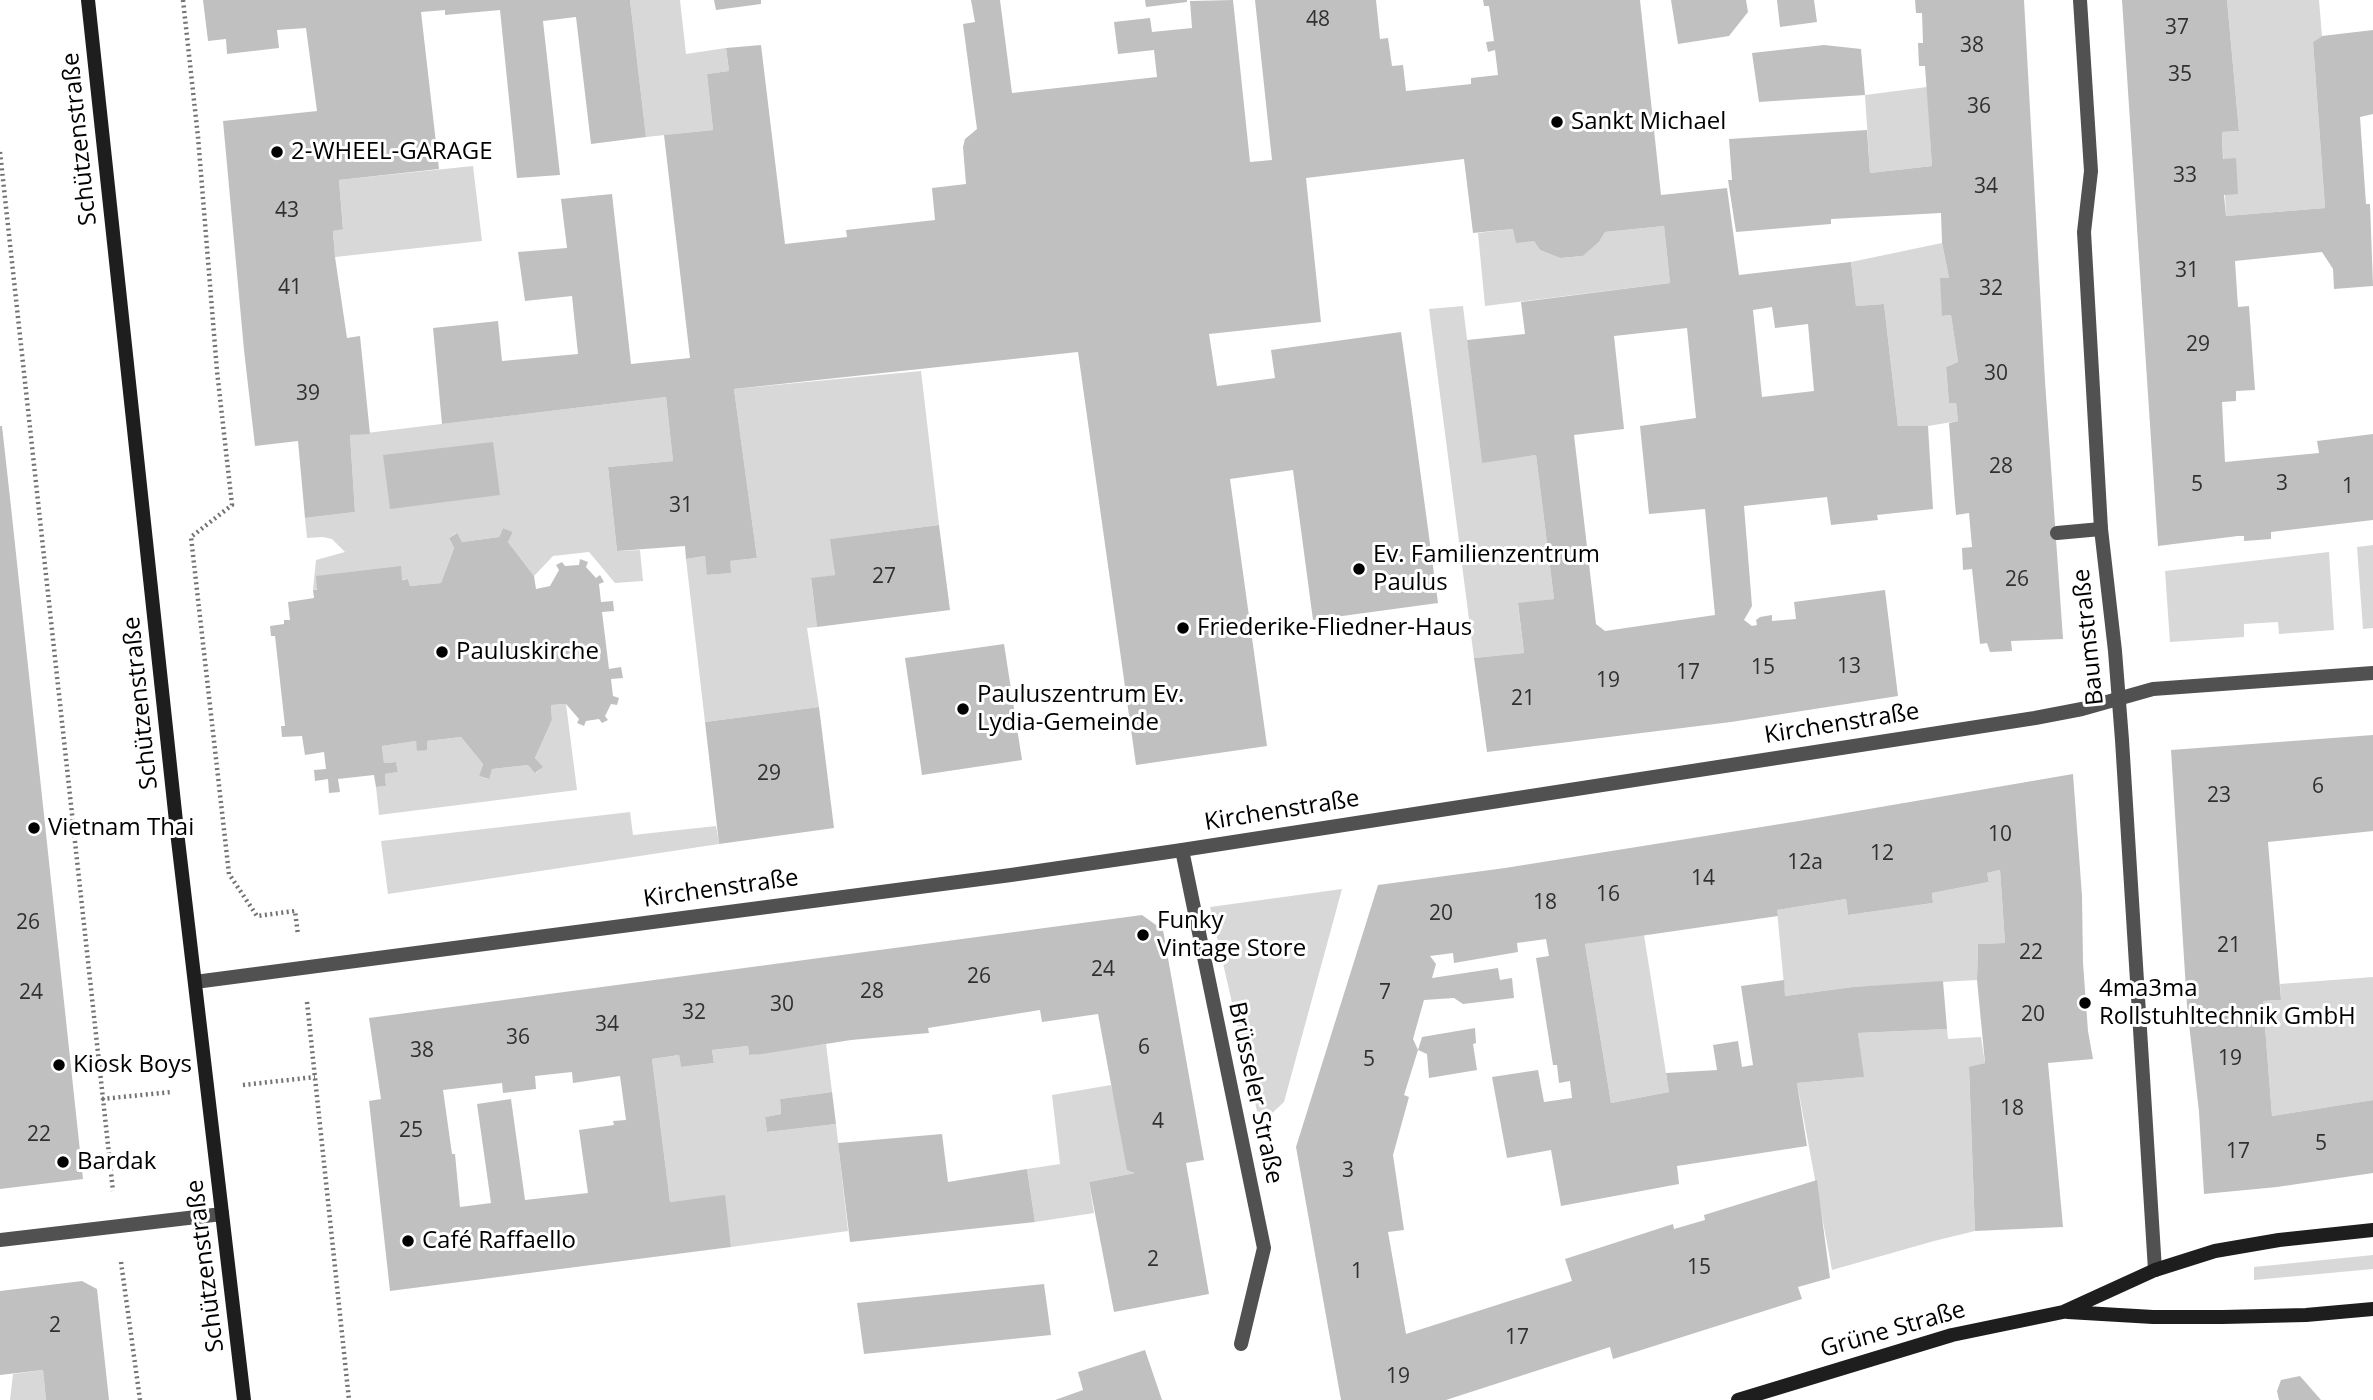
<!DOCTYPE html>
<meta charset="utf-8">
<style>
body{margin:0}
canvas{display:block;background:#fff}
</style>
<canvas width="2373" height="1400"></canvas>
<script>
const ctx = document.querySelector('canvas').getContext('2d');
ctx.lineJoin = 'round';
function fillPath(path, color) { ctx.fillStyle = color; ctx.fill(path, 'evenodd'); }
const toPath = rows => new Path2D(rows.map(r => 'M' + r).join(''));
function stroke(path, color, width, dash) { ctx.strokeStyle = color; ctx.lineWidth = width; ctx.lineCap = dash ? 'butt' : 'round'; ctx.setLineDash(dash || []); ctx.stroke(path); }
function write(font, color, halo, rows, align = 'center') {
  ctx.font = font + ' "Open Sans",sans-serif'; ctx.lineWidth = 6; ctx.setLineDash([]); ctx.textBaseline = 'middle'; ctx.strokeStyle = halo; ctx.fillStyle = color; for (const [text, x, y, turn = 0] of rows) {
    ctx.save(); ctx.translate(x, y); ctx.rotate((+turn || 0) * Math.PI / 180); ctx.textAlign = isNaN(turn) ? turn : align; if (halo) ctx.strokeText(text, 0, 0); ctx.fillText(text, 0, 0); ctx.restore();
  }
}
fillPath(toPath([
 [630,0,680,0,686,54,726,48,729,71,707,74,713,130,646,137],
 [2227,0,2319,0,2322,36,2313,42,2325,208,2226,216,2222,132,2239,131],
 [1927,87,1932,166,1870,173,1865,95],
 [473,166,482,241,335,257,333,231,343,228,339,180],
 [1664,226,1670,283,1485,306,1478,233,1513,229,1534,241,1540,250,1560,258,1583,256,1599,242,1605,232],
 [1942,243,1949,278,1942,316,1951,315,1958,362,1946,367,1949,403,1956,403,1958,421,1928,426,1898,426,1884,304,1856,306,1851,262],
 [1463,306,1482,462,1536,455,1554,599,1518,604,1524,653,1474,658,1429,309],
 [921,371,939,525,831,539,835,575,811,579,817,627,807,628,819,707,705,722,686,559,705,556,708,575,730,573,730,561,757,558,734,389],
 [666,397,673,461,608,467,617,551,640,550,643,581,615,583,589,552,553,556,534,576,508,542,513,532,503,528,499,537,462,542,456,533,449,538,454,548,441,583,410,586,408,579,313,590,316,560,345,552,332,539,323,537,307,538,305,518,355,512,350,435],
 [2373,545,2373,628,2363,629,2357,547],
 [2329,552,2334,630,2279,634,2278,622,2244,624,2244,637,2170,642,2165,571],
 [566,704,577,790,379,815,376,787,386,786,385,774,398,772,396,762,384,763,382,746,416,741,418,751,427,749,427,741,461,737,483,764,479,776,488,779,492,769,528,765,536,773,542,767,535,758,552,720,551,705],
 [630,812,633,835,716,826,719,844,388,894,381,841],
 [2000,870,2005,943,1978,944,1977,980,1853,987,1785,996,1777,910,1846,899,1848,915,1933,903,1932,893,1989,882,1987,873],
 [1342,889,1284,1102,1270,1115,1257,1111,1210,907],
 [1644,935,1669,1092,1611,1103,1585,944],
 [2373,977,2373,1100,2272,1116,2263,1001,2281,1000,2280,984],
 [1947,1029,1948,1039,1981,1037,1985,1063,1969,1068,1975,1231,1934,1241,1832,1270,1797,1083,1863,1077,1858,1033],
 [826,1044,832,1092,780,1099,781,1114,765,1117,767,1132,836,1124,848,1231,731,1247,724,1196,670,1202,652,1059,679,1055,681,1067,714,1063,712,1050,748,1046,749,1055],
 [1111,1085,1135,1173,1089,1182,1094,1213,1035,1222,1027,1169,1060,1164,1052,1095],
 [2373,1255,2373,1269,2254,1280,2254,1267],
 [43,1370,46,1400,10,1400,13,1374]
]), '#d8d8d8');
fillPath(toPath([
 [203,0,630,0,646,137,591,144,576,17,543,21,560,175,517,178,500,10,445,15,445,10,421,12,439,169,339,180,343,229,333,231,335,257,347,338,360,336,370,434,350,435,355,512,305,518,298,441,255,446,244,350,223,121,317,111,306,28,277,30,279,48,227,54,226,39,208,41],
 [714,0,761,0,761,4,716,10],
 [971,0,1000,0,1012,93,1157,77,1154,50,1118,54,1114,22,1150,18,1152,32,1192,28,1190,1,1233,0,1250,162,1272,160,1255,0,1376,0,1380,39,1388,38,1392,66,1403,65,1406,91,1471,84,1471,78,1498,75,1495,50,1488,52,1486,42,1494,41,1489,6,1484,6,1483,0,1640,0,1661,195,1727,188,1739,275,1851,262,1856,306,1884,304,1898,426,1928,426,1933,509,1877,515,1878,520,1831,525,1827,497,1744,506,1752,606,1744,620,1752,626,1757,625,1756,620,1760,617,1772,615,1772,621,1796,619,1794,602,1885,590,1898,696,1731,722,1487,752,1474,658,1524,653,1518,603,1554,599,1536,455,1482,463,1467,340,1525,334,1521,302,1670,283,1664,226,1605,232,1599,242,1583,256,1560,258,1540,250,1534,241,1516,243,1513,229,1473,233,1464,159,1306,178,1321,322,1209,334,1217,386,1275,378,1271,350,1401,332,1411,403,1438,603,1313,620,1293,470,1230,479,1267,746,1136,765,1078,352,734,389,757,558,730,561,731,573,707,575,705,556,686,559,685,546,617,551,608,467,673,461,666,397,442,424,433,328,498,321,502,361,578,354,572,296,525,301,518,252,567,248,561,199,612,194,631,364,690,358,664,135,713,130,707,74,729,71,726,48,761,45,785,244,847,237,846,230,935,220,932,188,966,184,963,147,965,139,977,129,963,24,975,22],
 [1772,307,1775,328,1808,324,1814,391,1762,397,1753,310],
 [1687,328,1696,418,1640,426,1649,514,1705,509,1715,615,1605,631,1596,624,1574,435,1624,429,1614,336],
 [1145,0,1187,0,1187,2,1146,7],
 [1671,0,1746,0,1748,12,1729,36,1678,44],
 [1777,0,1814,0,1817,22,1780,27],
 [1915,0,2024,0,2045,381,2063,639,2011,641,2012,651,1990,652,1987,643,1980,644,1972,569,1963,570,1962,548,1972,547,1969,513,1956,515,1954,491,1949,423,1958,421,1956,403,1949,403,1946,367,1958,362,1951,315,1942,316,1940,278,1949,278,1942,243,1941,213,1831,219,1831,224,1736,232,1728,180,1732,180,1729,139,1867,130,1870,173,1932,166,1925,66,1919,66,1918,43,1923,43,1922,13,1916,13],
 [2122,0,2227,0,2239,131,2222,132,2223,159,2236,158,2238,194,2224,195,2226,216,2325,208,2313,42,2322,36,2373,30,2373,114,2360,117,2366,204,2370,204,2373,286,2334,289,2333,269,2322,252,2235,261,2238,307,2249,306,2255,390,2236,391,2236,401,2222,402,2225,462,2319,453,2317,441,2373,434,2373,520,2271,532,2271,539,2244,541,2244,536,2238,536,2158,546],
 [1824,45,1861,49,1865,95,1759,102,1752,53],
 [0,426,2,426,11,507,83,1179,0,1189],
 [493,442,500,495,390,509,383,455],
 [939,525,950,610,817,627,811,578,835,575,830,539],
 [503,528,513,532,508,542,534,576,536,589,550,586,559,570,556,565,562,562,565,566,579,565,580,559,588,562,586,567,596,578,600,575,604,582,599,584,601,602,613,601,614,611,602,612,609,669,621,667,623,678,611,679,613,696,619,698,617,705,611,704,605,716,608,720,602,723,599,719,586,721,584,726,577,723,579,719,566,704,551,705,552,720,535,758,543,767,535,773,528,765,492,769,489,779,479,776,483,764,461,737,427,741,427,750,417,751,416,741,382,746,384,763,396,762,398,772,385,774,386,786,376,787,374,775,338,779,340,792,329,793,328,779,315,781,314,770,326,769,324,752,305,755,302,736,282,737,281,726,285,726,275,636,271,636,270,626,284,624,284,620,290,620,288,602,314,598,313,590,317,590,316,576,401,566,402,580,408,579,410,586,441,583,454,548,449,538,457,533,462,542,499,537],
 [1004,644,1022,760,922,775,905,658],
 [819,707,834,828,719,844,705,722],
 [2373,735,2373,831,2268,842,2281,1000,2263,1001,2272,1116,2373,1100,2373,1173,2277,1187,2204,1194,2199,1112,2187,1006,2171,750],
 [2073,774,2082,896,2083,963,2088,1031,2093,1059,2048,1063,2063,1227,1975,1231,1969,1067,1985,1063,1977,980,1978,944,2005,943,2000,870,1987,873,1989,882,1932,893,1933,903,1848,915,1846,899,1777,910,1778,916,1585,944,1611,1103,1669,1092,1666,1073,1717,1070,1713,1045,1738,1041,1742,1067,1753,1065,1741,986,1784,980,1785,996,1853,987,1943,981,1947,1029,1858,1033,1864,1077,1797,1083,1807,1146,1677,1166,1679,1184,1561,1206,1551,1150,1507,1158,1492,1077,1538,1070,1544,1102,1572,1098,1570,1081,1559,1083,1557,1065,1553,1065,1536,958,1549,956,1546,939,1517,943,1518,952,1454,963,1453,953,1430,956,1436,964,1432,978,1498,968,1500,980,1512,978,1514,998,1463,1004,1454,998,1424,1000,1413,1039,1418,1050,1422,1037,1475,1028,1476,1043,1473,1044,1477,1070,1429,1078,1427,1054,1418,1050,1404,1095,1409,1097,1393,1155,1404,1230,1388,1232,1406,1334,1572,1281,1565,1259,1673,1224,1674,1229,1705,1220,1704,1215,1817,1180,1830,1278,1798,1287,1802,1299,1613,1359,1610,1347,1446,1400,1341,1400,1296,1147,1378,885,1505,868,1799,821],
 [1142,915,1163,930,1204,1160,1186,1163,1209,1294,1114,1312,1089,1182,1135,1173,1127,1170,1098,1014,1042,1022,1040,1010,928,1028,929,1033,851,1040,762,1054,749,1055,748,1046,712,1050,714,1063,681,1067,679,1055,652,1059,670,1202,725,1195,731,1247,390,1291,369,1101,381,1099,369,1018],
 [572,1072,573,1083,620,1076,626,1120,613,1121,614,1125,579,1130,588,1193,525,1200,511,1099,477,1104,491,1203,460,1207,455,1154,452,1154,443,1090,502,1083,503,1093,536,1089,535,1076],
 [832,1092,836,1124,767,1132,765,1117,781,1114,780,1099],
 [942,1134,948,1182,1027,1169,1035,1222,850,1242,838,1143],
 [82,1281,97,1289,109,1400,46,1400,43,1370,0,1375,0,1291],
 [1044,1284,1051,1335,864,1354,857,1303],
 [1145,1350,1162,1400,1055,1400,1083,1390,1078,1372],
 [2300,1376,2321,1400,2279,1400,2277,1391,2281,1380]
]), '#c0c0c0');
stroke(toPath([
 [183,0,198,137,217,371,232,505,191,537,229,874,257,916,295,911,298,935],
 [0,152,113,1191],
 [307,1002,349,1400],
 [243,1085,315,1077],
 [102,1099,171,1092],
 [121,1262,140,1400]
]), '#737373', 4.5, [2, 3.5]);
stroke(toPath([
 [2057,533,2101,529]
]), '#515151', 14);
stroke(toPath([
 [2080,0,2091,171,2084,232,2101,529,2115,651,2122,740,2155,1270],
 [1182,850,1264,1248,1241,1344],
 [195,982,1011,875,1182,850,2035,718,2082,709,2153,689,2373,673],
 [0,1240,222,1214]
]), '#515151', 14);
stroke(toPath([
 [88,0,178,840,244,1400],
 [2068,1312,2153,1317,2223,1317,2306,1315,2373,1309],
 [1738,1400,1952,1335,2063,1312,2155,1270,2215,1251,2279,1240,2373,1230]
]), '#1e1e1e', 14);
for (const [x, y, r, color] of [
 [1557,122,7,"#000"],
 [277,152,7,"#000"],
 [1359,569,7,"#000"],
 [1183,628,7,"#000"],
 [442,652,7,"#000"],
 [963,709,7,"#000"],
 [34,828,7,"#000"],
 [1143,935,7,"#000"],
 [2085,1003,7,"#000"],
 [59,1065,7,"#000"],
 [63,1162,7,"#000"],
 [408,1241,7,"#000"]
]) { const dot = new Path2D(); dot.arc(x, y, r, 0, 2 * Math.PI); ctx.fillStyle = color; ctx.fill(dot); stroke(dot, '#fff', 2.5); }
write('21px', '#303030', null, [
 ["48",1318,20],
 ["37",2177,28],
 ["38",1972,46],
 ["35",2180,75],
 ["36",1979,107],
 ["33",2185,176],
 ["34",1986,187],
 ["43",287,211],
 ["31",2187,271],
 ["41",290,288],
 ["32",1991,289],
 ["29",2198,345],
 ["30",1996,374],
 ["39",308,394],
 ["28",2001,467],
 ["3",2282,484],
 ["5",2197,485],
 ["1",2348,487],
 ["31",681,506],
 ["27",884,577],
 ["26",2017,580],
 ["13",1849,667],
 ["15",1763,668],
 ["17",1688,673],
 ["19",1608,681],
 ["21",1523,699],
 ["29",769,774],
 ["6",2318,787],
 ["23",2219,796],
 ["10",2000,835],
 ["12",1882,854],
 ["12a",1805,863],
 ["14",1703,879],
 ["16",1608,895],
 ["18",1545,903],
 ["20",1441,914],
 ["26",28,923],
 ["21",2229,946],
 ["22",2031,953],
 ["24",1103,970],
 ["26",979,977],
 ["28",872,992],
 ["24",31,993],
 ["7",1385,993],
 ["30",782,1005],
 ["32",694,1013],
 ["20",2033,1015],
 ["34",607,1025],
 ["36",518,1038],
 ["6",1144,1048],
 ["38",422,1051],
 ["19",2230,1059],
 ["5",1369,1060],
 ["18",2012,1109],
 ["4",1158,1122],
 ["25",411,1131],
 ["22",39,1135],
 ["5",2321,1144],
 ["17",2238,1152],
 ["3",1348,1171],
 ["2",1153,1260],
 ["15",1699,1268],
 ["1",1357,1272],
 ["2",55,1326],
 ["17",1517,1338],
 ["19",1398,1377]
]);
write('24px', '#000', '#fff', [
 ["Sankt Michael",1571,122],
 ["2-WHEEL-GARAGE",291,152],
 ["Ev. Familienzentrum",1373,555],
 ["Paulus",1373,583],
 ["Friederike-Fliedner-Haus",1197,628],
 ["Pauluskirche",456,652],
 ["Pauluszentrum Ev.",977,695],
 ["Lydia-Gemeinde",977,723],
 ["Vietnam Thai",48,828],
 ["Funky",1157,921],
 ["Vintage Store",1157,949],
 ["4ma3ma",2099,989],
 ["Rollstuhltechnik GmbH",2099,1017],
 ["Kiosk Boys",73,1065],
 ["Bardak",77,1162],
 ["Café Raffaello",422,1241]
], 'left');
write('24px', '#000', '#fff', [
 ["Schützenstraße",80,139,-96],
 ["Baumstraße",2089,637,-96],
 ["Schützenstraße",141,703,-96],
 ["Kirchenstraße",1842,724,-9],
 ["Kirchenstraße",1282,811,-9],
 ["Kirchenstraße",721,889,-8],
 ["Brüsseler Straße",1255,1093,78],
 ["Schützenstraße",206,1266,-97],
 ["Grüne Straße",1893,1330,-16]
]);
</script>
